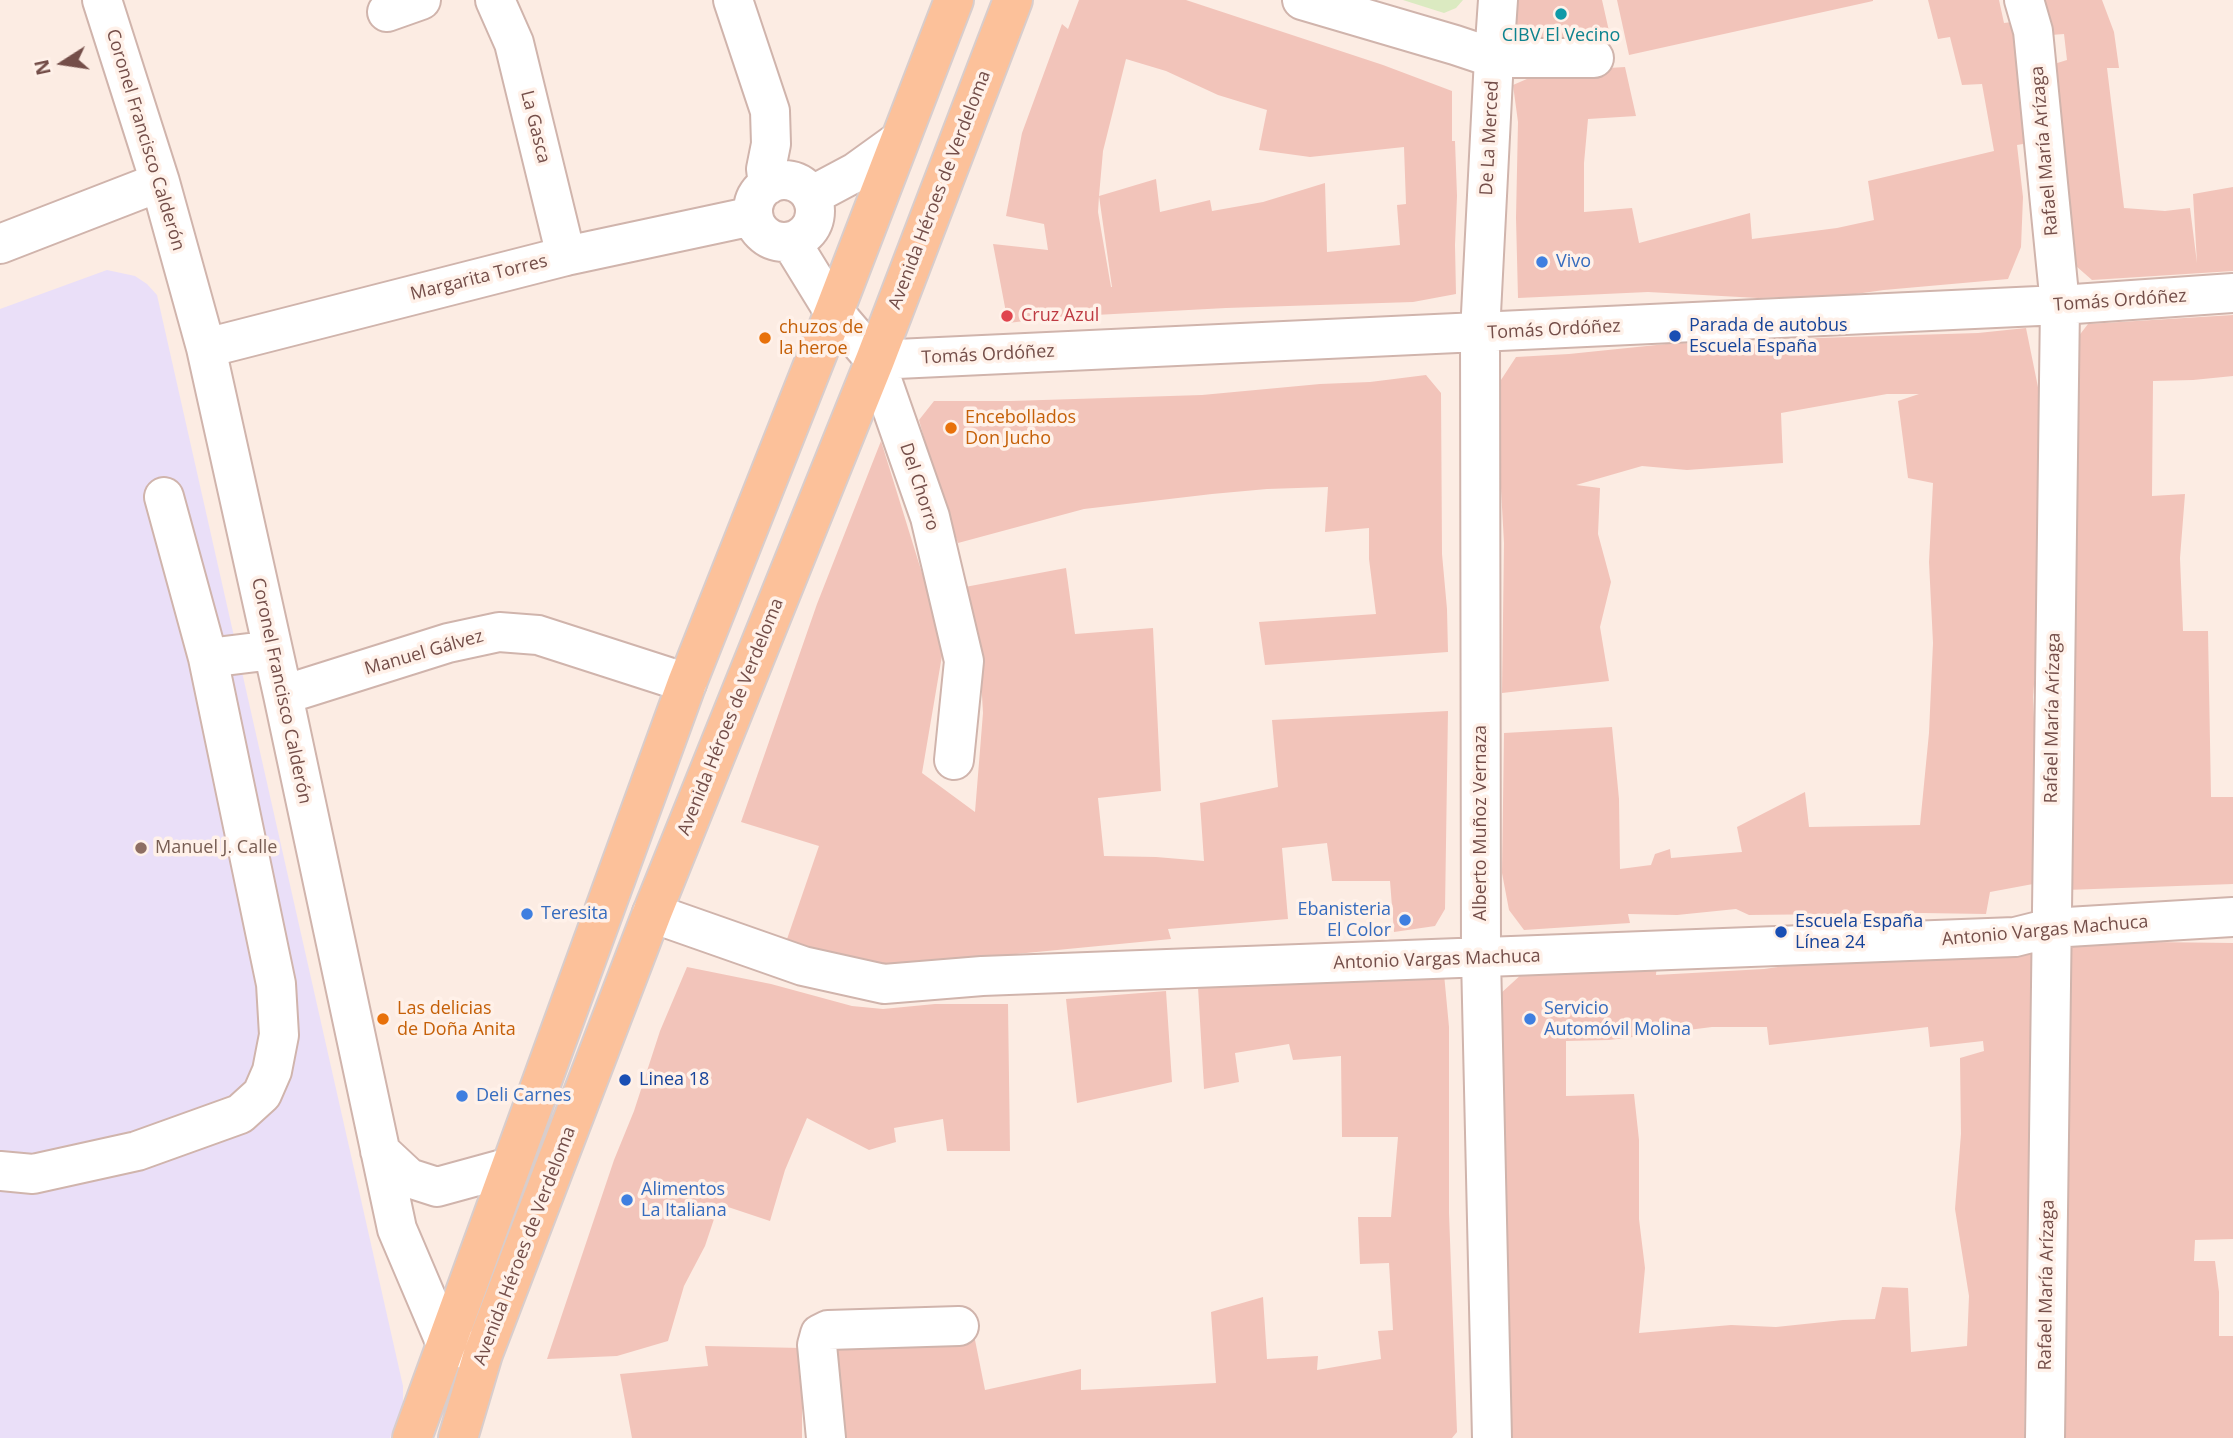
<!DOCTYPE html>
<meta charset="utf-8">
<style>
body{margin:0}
#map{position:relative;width:2233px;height:1438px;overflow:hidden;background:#fcece3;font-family:"Open Sans",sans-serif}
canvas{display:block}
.north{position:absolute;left:28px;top:28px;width:70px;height:70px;-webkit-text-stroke:5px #fff1e9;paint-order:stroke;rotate:258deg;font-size:19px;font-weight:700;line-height:28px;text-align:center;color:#744e49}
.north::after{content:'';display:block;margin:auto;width:24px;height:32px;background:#744e49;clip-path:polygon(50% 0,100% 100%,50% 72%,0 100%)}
</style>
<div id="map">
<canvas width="2233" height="1438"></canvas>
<div class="north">N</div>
</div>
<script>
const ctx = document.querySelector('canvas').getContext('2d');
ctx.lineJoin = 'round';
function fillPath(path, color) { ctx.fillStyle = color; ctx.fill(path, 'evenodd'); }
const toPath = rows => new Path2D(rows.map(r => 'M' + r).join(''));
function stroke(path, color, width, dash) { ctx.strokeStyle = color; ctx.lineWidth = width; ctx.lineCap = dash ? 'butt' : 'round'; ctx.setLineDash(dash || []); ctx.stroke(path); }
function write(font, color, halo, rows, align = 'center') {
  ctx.font = font + ' "Open Sans",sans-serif'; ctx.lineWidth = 7; ctx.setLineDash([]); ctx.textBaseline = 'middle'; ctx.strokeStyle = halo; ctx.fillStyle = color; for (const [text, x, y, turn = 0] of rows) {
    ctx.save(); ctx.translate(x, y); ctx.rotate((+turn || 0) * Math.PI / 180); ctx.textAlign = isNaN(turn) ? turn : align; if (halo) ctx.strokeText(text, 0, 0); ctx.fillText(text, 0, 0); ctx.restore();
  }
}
fillPath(toPath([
 [107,270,135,276,147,284,157,295,403,1386,403,1406,390,1438,0,1438,0,309]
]), '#eadff8');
fillPath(toPath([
 [1403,0,1463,0,1456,8,1444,13]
]), '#dbeac1');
fillPath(toPath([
 [1079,0,1186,0,1383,65,1452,91,1452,141,1455,141,1457,196,1455,245,1456,294,1413,302,1226,308,1058,317,1008,323,993,244,1048,250,1044,224,1006,216,1022,133,1062,24,1068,29],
 [1126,59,1166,71,1218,95,1267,110,1259,150,1310,157,1404,147,1406,204,1397,205,1400,245,1327,252,1325,183,1263,202,1212,211,1210,200,1160,212,1156,179,1099,196,1103,151],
 [1099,196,1112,287,1111,287,1098,212],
 [1516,0,1602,0,1611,40,1530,44,1525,42,1517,28],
 [1617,0,1873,0,1873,1,1629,55],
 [1928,0,1999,0,2004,23,2012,22,2029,143,2017,145,2023,197,2021,247,2008,279,1884,290,1841,296,1758,298,1648,292,1518,298,1516,218,1518,122,1513,85,1543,72,1625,67,1636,116,1588,119,1584,163,1584,212,1632,208,1639,243,1750,213,1752,239,1837,228,1874,220,1868,181,1994,151,1982,84,1962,85,1950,37,1938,39],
 [2039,0,2102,0,2114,32,2119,68,2107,68,2124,208,2165,211,2190,208,2197,263,2193,194,2233,187,2233,271,2092,280,2068,259,2054,64,2067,60,2064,34,2051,35],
 [2233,315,2233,376,2193,380,2153,381,2152,496,2185,494,2180,558,2183,631,2208,631,2211,797,2233,797,2233,884,2066,890,2071,346,2088,324],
 [2026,328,2040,397,2037,648,2033,697,2035,739,2033,884,1990,892,1986,914,1922,913,1749,915,1736,909,1677,915,1628,914,1630,923,1524,930,1509,910,1502,873,1504,733,1612,727,1619,799,1620,869,1651,865,1655,854,1670,849,1671,858,1742,852,1737,827,1805,792,1809,827,1920,825,1929,733,1933,643,1929,562,1933,483,1908,478,1898,401,1919,394,1887,394,1781,413,1783,463,1687,470,1642,466,1576,485,1600,488,1598,534,1611,582,1600,627,1609,681,1502,693,1504,543,1501,489,1499,383,1516,357,1569,354,1676,343,1776,345,1817,338,1978,333],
 [1426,375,1441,393,1442,554,1447,609,1448,652,1265,665,1259,622,1376,614,1369,559,1369,528,1325,532,1328,487,1267,489,1212,494,1084,509,958,543,938,488,919,420,934,401,1011,401,1202,395,1320,384,1370,382],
 [881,441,944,644,922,773,975,812,983,713,979,643,965,587,1066,568,1075,634,1153,628,1161,791,1098,798,1104,856,1156,857,1204,861,1200,803,1278,787,1272,720,1448,711,1445,909,1435,926,1394,932,1390,881,1332,881,1327,843,1282,848,1288,919,1168,929,1171,939,871,968,786,942,819,846,741,822,817,604],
 [2066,941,2233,943,2233,1239,2195,1240,2194,1261,2215,1261,2219,1292,2219,1336,2233,1336,2233,1438,2061,1438,2058,1257,2068,1258],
 [2034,954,2030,1042,2031,1128,2024,1438,1506,1438,1510,1356,1500,994,1523,973,1657,963,1656,975,1764,969,1840,958,1922,961],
 [1712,1027,1767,1027,1769,1045,1928,1027,1930,1047,1983,1041,1984,1051,1960,1058,1961,1134,1955,1209,1969,1296,1967,1346,1911,1352,1908,1288,1882,1287,1875,1319,1843,1320,1776,1327,1731,1325,1639,1333,1645,1268,1639,1219,1639,1140,1634,1094,1566,1096,1566,1041,1609,1040],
 [687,967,771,984,852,1006,883,1009,935,1004,1008,1004,1010,1151,947,1151,943,1119,894,1128,896,1142,869,1150,807,1118,785,1170,770,1221,719,1204,705,1246,684,1286,668,1341,617,1356,547,1359,614,1160,634,1111,660,1031],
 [1444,974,1449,1027,1449,1213,1457,1432,1452,1438,837,1438,827,1343,974,1335,985,1390,1081,1369,1081,1390,1216,1383,1211,1312,1263,1297,1267,1359,1318,1356,1317,1370,1381,1359,1378,1331,1393,1330,1389,1263,1360,1264,1358,1217,1391,1217,1398,1137,1342,1137,1341,1056,1293,1060,1289,1044,1235,1053,1239,1082,1204,1089,1198,987,1339,982],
 [1166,991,1172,1082,1077,1103,1066,999],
 [705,1346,802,1348,802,1438,632,1438,620,1374,708,1366]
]), '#f2c4ba');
const minor = toPath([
 [102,0,160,182,206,348,283,695,397,1229,446,1344,471,1351],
 [495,0,514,43,566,256],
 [733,0,770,111,771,144,766,169,768,185],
 [1302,0,1455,45,1494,58,1480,333,1481,958,1492,1438],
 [1498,0,1494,58,1594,58],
 [2024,0,2033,31,2060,305,2045,1438],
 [387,12,421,0],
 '753 211a31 31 0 1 1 62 0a31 31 0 1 1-62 0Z',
 [811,196,856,172,899,141],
 [791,242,834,312,875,360,930,517,964,661,954,760],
 [0,244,160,182],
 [206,348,566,256,753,216],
 [875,360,2060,305,2233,293],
 [164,497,208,658],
 [283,695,448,643,499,632,538,635,687,683],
 [652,913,803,966,884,984,982,976,2015,937,2051,928,2233,917],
 [380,1151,409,1178,437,1187,510,1167],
 [0,1171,33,1174,137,1151,240,1114,262,1094,272,1071,279,1035,276,984,208,658,273,650],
 [826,1438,817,1345,820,1334,828,1330,959,1326]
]);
const major = toPath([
 [412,1438,687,683,834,312,954,0],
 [458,1438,483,1354,652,913,875,360,1013,0]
]);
stroke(minor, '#d0b4ac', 42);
stroke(major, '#d8cdcc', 42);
stroke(minor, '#fff', 38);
stroke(major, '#fcc19a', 38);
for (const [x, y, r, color] of [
 [1561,14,7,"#0f9aa8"],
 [1542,262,7,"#3f7fe0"],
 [1007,316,7,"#e0444e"],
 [1675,336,7,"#1a4fb4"],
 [765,338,7,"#e8710a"],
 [951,428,7,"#e8710a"],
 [141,848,7,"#8d6e63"],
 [527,914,7,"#3f7fe0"],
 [1405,920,7,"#3f7fe0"],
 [1781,932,7,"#1a4fb4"],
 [383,1019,7,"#e8710a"],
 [1530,1019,7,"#3f7fe0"],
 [625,1080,7,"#1a4fb4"],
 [462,1096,7,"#3f7fe0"],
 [627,1200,7,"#3f7fe0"]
]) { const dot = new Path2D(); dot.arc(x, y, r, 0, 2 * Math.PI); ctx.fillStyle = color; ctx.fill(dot); stroke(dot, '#fff1e9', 2.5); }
write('18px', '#0d838f', '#fff1e9', [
 ["CIBV El Vecino",1561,36]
]);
write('18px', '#744e49', '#fff1e9', [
 ["La Gasca",535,127,76],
 ["De La Merced",1490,138,-87],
 ["Coronel Francisco Calderón",145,140,73],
 ["Rafael María Arízaga",2045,151,-95],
 ["Avenida Héroes de Verdeloma",940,190,-69],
 ["Margarita Torres",479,278,-14],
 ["Tomás Ordóñez",2120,301,-4],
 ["Tomás Ordóñez",1554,330,-3],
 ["Tomás Ordóñez",988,355,-3],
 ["Del Chorro",919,487,72],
 ["Manuel Gálvez",424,653,-16],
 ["Coronel Francisco Calderón",281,691,78],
 ["Avenida Héroes de Verdeloma",731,717,-68],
 ["Rafael María Arízaga",2053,718,-89],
 ["Alberto Muñoz Vernaza",1481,823,-90],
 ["Antonio Vargas Machuca",2045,931,-5],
 ["Antonio Vargas Machuca",1437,960,-2],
 ["Avenida Héroes de Verdeloma",525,1246,-69],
 ["Rafael María Arízaga",2047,1285,-89]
]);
write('18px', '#366cbe', '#fff1e9', [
 ["Vivo",1556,262],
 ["Ebanisteria",1391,910,"right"],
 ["El Color",1391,931,"right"],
 ["Teresita",541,914],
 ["Servicio",1544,1009],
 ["Automóvil Molina",1544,1030],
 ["Deli Carnes",476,1096],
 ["Alimentos",641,1190],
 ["La Italiana",641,1211]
], 'left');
write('18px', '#be3a42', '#fff1e9', [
 ["Cruz Azul",1021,316]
], 'left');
write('18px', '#164399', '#fff1e9', [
 ["Parada de autobus",1689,326],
 ["Escuela España",1689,347],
 ["Escuela España",1795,922],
 ["Línea 24",1795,943],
 ["Linea 18",639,1080]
], 'left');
write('18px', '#c56008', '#fff1e9', [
 ["chuzos de",779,328],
 ["la heroe",779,349],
 ["Encebollados",965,418],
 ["Don Jucho",965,439],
 ["Las delicias",397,1009],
 ["de Doña Anita",397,1030]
], 'left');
write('18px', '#785e54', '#fff1e9', [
 ["Manuel J. Calle",155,848]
], 'left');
</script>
